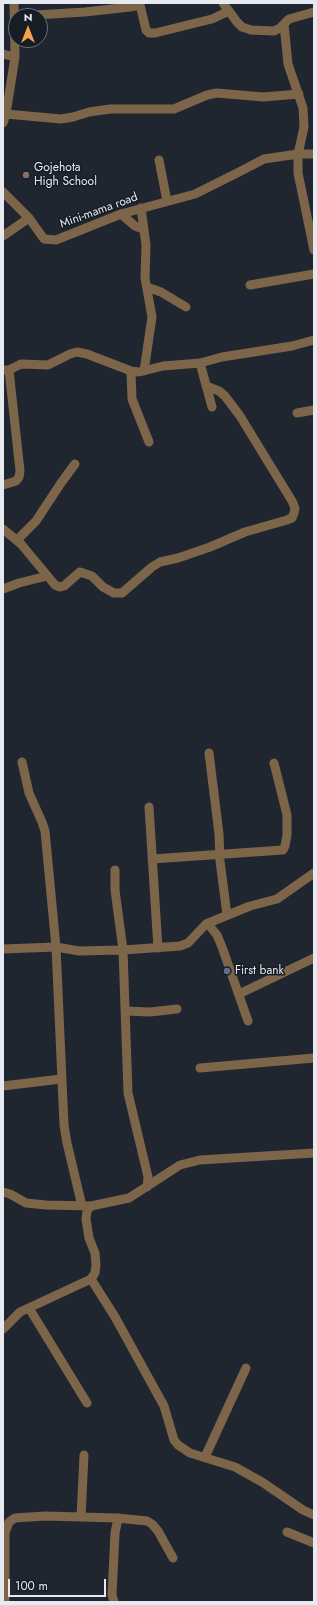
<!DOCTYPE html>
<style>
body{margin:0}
#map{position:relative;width:317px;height:1605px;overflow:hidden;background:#20262f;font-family:Jost,sans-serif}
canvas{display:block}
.frame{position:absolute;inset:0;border:4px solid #e6eaf0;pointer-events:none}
.north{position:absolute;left:8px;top:8px;width:40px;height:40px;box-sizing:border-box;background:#171d25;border:1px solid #6a6f76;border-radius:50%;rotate:0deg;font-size:11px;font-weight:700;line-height:16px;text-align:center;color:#e6eaf0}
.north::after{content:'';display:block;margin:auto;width:14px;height:18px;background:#f7a149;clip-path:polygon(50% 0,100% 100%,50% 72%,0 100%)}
.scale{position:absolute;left:8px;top:1579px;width:98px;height:18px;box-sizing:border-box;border:2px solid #e6eaf0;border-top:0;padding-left:5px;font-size:12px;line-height:14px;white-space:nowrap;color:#e6eaf0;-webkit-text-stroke:3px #171d25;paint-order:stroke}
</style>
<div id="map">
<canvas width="317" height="1605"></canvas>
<div class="frame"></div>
<div class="north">N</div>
<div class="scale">100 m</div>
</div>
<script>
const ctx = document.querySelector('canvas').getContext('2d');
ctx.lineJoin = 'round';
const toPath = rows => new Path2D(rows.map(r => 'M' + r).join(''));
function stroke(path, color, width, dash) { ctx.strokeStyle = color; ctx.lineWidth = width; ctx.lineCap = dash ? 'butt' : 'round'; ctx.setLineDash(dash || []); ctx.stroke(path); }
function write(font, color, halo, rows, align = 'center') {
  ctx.font = font + ' Jost,sans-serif'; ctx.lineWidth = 3; ctx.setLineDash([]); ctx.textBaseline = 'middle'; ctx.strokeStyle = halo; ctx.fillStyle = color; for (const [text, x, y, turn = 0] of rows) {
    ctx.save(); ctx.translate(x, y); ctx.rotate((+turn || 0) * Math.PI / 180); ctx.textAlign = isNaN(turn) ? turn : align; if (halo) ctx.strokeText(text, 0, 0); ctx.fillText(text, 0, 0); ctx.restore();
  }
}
stroke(toPath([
 [223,3,237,22,242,27,251,30,274,31,280,28,289,19,314,12],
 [140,5,146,30,149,33,155,33,212,19,229,11],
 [19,16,85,12,130,7,140,5,140,3],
 [284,24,288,64,303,108,304,127,298,154,298,173,314,250],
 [3,54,15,57],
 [6,114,61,119,73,117,89,112,110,109,174,109,207,95,217,93,263,97,299,94],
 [3,123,6,114,15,57,14,3],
 [159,160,167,201],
 [3,192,29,218,44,239,56,240,121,214,195,194,239,172,264,159,298,154,314,154],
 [141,208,146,245,145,278,152,317,144,371],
 [121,214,135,226,143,229],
 [3,236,29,218],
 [250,285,314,274],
 [147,287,161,292,186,307],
 [200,363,222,357,292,346,314,340],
 [3,370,9,370,21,364,48,365,70,354,77,352,87,354,131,371,139,372,163,366,200,363,212,407],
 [131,371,132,399,149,442],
 [297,413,314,410],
 [3,485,16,481,19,477,20,471,9,370],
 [3,529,21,544,55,585,60,587,64,586,80,572,92,576,103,587,114,593,122,593,152,567,160,562,178,558,210,547,245,532,287,520,292,518,294,513,295,508,292,501,240,416,225,396,219,391,206,386],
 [17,540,36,521,61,483,75,464],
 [3,589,19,583,47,576],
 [209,753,219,834,220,861,227,915],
 [22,762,29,793,42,822,45,831,56,947,64,1125,67,1143,82,1206],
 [149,807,158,948],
 [152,859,283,850,285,846,287,835,287,815,274,763],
 [115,870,115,890,123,950,128,1093,148,1177,147,1187],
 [208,924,217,935,222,947,248,1021],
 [3,949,56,947,79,951,123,950,180,946,188,943,206,924,250,906,277,899,314,873],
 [239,994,314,958],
 [125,1011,150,1012,177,1009],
 [200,1068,314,1058],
 [3,1086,61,1079],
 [3,1192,10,1194,26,1203,46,1205,91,1206,129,1198,180,1165,200,1160,314,1153],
 [91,1279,115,1317,164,1406,174,1440,178,1445,190,1453,235,1467,262,1482,303,1510,314,1515],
 [29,1308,87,1403],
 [3,1329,20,1312,91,1279,95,1273,96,1265,95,1253,89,1238,86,1219,87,1211,91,1206],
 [205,1457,246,1368],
 [81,1517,84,1455],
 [287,1532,314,1543],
 [5,1602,5,1533,9,1522,15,1518,45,1516,117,1518,147,1521,152,1524,158,1531,173,1558],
 [114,1602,112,1595,115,1533,118,1518]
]), '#7d6549', 9);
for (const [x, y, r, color] of [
 [26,175,4,"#8d6e63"],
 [227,971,4,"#5c6f8a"]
]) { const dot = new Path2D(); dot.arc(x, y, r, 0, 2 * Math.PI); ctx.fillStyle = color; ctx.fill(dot); stroke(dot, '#171d25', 1.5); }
write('12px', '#e6eaf0', '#171d25', [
 ["Gojehota",34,168],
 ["High School",34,182],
 ["First bank",235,971]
], 'left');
write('12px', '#e6eaf0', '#171d25', [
 ["Mini-mama road",99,211,-20]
]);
</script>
